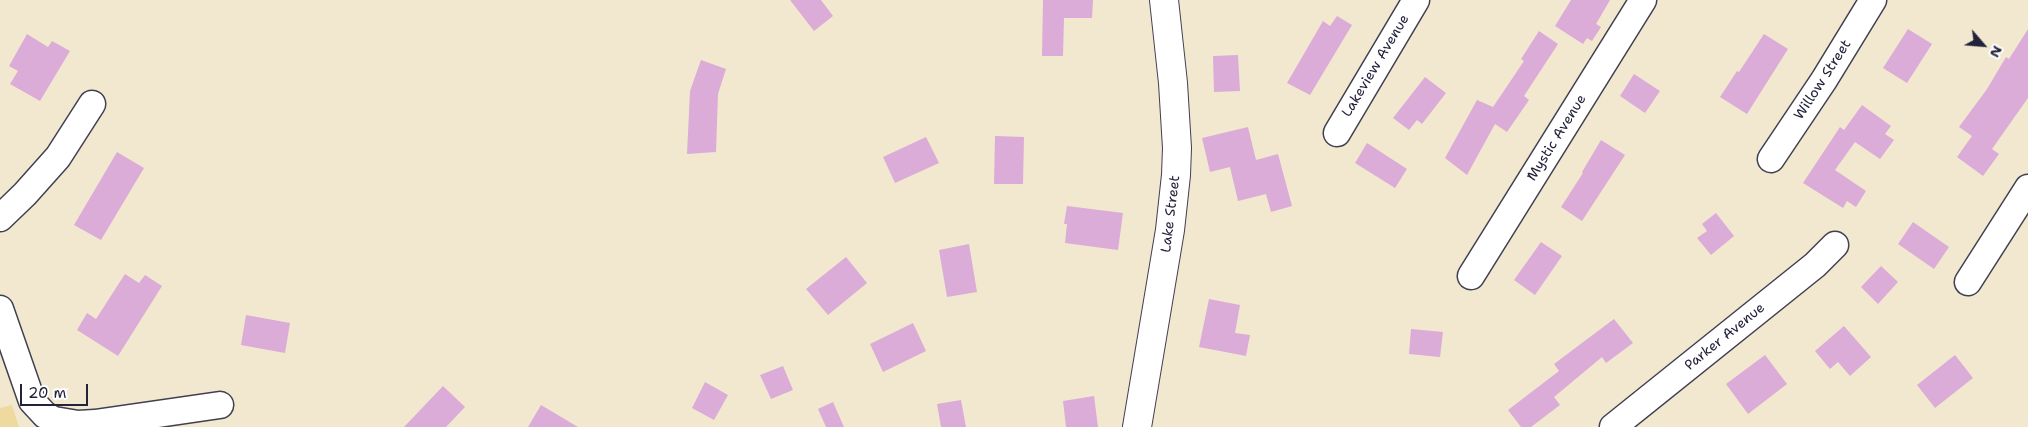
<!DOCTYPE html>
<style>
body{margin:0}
#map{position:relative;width:2028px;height:427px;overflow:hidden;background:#f2e8cf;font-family:"Shantell Sans",sans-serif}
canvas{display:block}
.north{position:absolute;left:1958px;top:20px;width:50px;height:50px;-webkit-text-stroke:4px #fff;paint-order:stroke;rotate:117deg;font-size:14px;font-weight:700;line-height:20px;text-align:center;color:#22223b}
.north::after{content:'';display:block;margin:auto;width:18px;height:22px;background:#22223b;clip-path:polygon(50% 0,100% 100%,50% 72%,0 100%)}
.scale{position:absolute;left:20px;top:384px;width:68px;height:22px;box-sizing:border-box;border:2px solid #22223b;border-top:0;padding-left:6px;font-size:15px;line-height:18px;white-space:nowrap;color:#22223b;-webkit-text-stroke:4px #fff;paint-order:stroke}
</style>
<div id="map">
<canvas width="2028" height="427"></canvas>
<div class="north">N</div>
<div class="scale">20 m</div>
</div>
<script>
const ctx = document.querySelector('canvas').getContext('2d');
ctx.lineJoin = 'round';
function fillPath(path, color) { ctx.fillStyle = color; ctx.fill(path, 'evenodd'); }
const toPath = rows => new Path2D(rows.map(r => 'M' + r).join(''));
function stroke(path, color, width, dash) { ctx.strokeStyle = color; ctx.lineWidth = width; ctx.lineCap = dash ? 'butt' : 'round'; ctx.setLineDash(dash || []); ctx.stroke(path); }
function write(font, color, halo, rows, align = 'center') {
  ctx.font = font + ' "Shantell Sans",sans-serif'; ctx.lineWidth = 4; ctx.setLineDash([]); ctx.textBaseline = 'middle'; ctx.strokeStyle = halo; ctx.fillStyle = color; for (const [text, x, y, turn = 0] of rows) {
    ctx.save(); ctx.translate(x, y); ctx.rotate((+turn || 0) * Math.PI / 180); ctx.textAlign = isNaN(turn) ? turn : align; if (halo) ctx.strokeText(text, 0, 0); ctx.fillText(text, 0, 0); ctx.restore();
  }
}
fillPath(toPath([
 [12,405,19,427,0,427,0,408]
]), '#eeda9e');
fillPath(toPath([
 [790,0,821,0,833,16,814,31],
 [1043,0,1093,0,1092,18,1064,18,1063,56,1042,56],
 [1571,0,1610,0,1596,24,1601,27,1592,41,1587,38,1583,44,1555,26],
 [1337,16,1352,25,1310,95,1287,83,1323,21,1330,26],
 [1908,29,1932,44,1907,83,1883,68],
 [2028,29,2028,98,1992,149,1999,154,1983,176,1957,157,1972,136,1959,127,1987,89,2006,57,2009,59],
 [1539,31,1558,44,1524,96,1529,100,1507,132,1495,124,1467,175,1445,158,1477,100,1493,107,1524,61,1521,59],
 [27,34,48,47,52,41,70,51,40,101,10,84,18,71,9,66],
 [1764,34,1788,49,1747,114,1720,97,1737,71,1739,72],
 [1238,55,1240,91,1214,92,1213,56],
 [701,60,726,69,718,94,716,152,687,154,690,91],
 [1634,74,1660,91,1645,113,1620,96],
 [1425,77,1446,93,1422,124,1417,120,1409,130,1393,118],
 [1862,105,1891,126,1885,134,1894,140,1880,159,1855,142,1835,170,1866,191,1856,207,1847,201,1843,208,1803,183,1840,127,1844,130],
 [1248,127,1256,160,1278,154,1292,206,1271,212,1266,194,1238,201,1230,167,1210,172,1202,138],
 [995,136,1024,137,1023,184,994,184],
 [926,137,939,163,895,183,883,157],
 [1601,140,1625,155,1582,221,1561,207,1583,173,1582,172],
 [1367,143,1407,169,1395,188,1355,163],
 [117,152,144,168,101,240,74,225],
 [1067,206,1123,213,1118,250,1065,243,1067,224,1064,224],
 [1716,213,1734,236,1711,255,1697,238,1707,231,1702,224],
 [1913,222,1949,247,1934,269,1898,244],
 [1541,242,1562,256,1535,295,1514,280],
 [969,244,977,292,947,297,939,250],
 [846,257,867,283,828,315,806,289],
 [1881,266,1898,282,1878,304,1861,287],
 [125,274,139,283,145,275,162,286,118,356,77,330,87,313,96,319],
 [1209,299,1240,305,1235,333,1250,335,1246,356,1199,347],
 [246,315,290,323,285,353,241,345],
 [1614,319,1633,343,1606,363,1602,357,1554,397,1560,405,1531,427,1521,427,1508,410,1559,371,1554,364],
 [913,323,926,351,883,372,870,344],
 [1844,326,1871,357,1850,376,1838,362,1830,369,1815,351],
 [1411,329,1443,332,1440,357,1409,354],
 [1765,355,1787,384,1748,414,1726,384],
 [1955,355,1973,378,1935,408,1917,385],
 [783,366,793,390,771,399,760,375],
 [705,382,728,395,714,420,692,408],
 [443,386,465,407,446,427,404,427],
 [1094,396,1098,427,1066,427,1063,401],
 [961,400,966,427,941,427,937,404],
 [833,402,844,427,826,427,818,409],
 [541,405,578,427,528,427]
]), '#daacd7');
const minor = toPath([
 [1337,133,1416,0],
 [1771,159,1824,80,1873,0],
 [0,218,25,194,58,157,92,104],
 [1471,276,1643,0],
 [1968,282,2028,188],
 [0,309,32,401,45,415,54,420,78,424,95,423,220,405],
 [1613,427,1815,265,1835,245]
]);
const tertiary = toPath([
 [1137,427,1170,230,1176,175,1177,148,1173,83,1164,0]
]);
stroke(minor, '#414051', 29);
stroke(tertiary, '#414051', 30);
stroke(minor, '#fff', 26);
stroke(tertiary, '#fff', 28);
write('14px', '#22223b', '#fff', [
 ["Lakeview Avenue",1376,66,-59],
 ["Willow Street",1823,80,-57],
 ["Mystic Avenue",1557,138,-58],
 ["Lake Street",1171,214,-83],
 ["Parker Avenue",1725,337,-39]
]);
</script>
